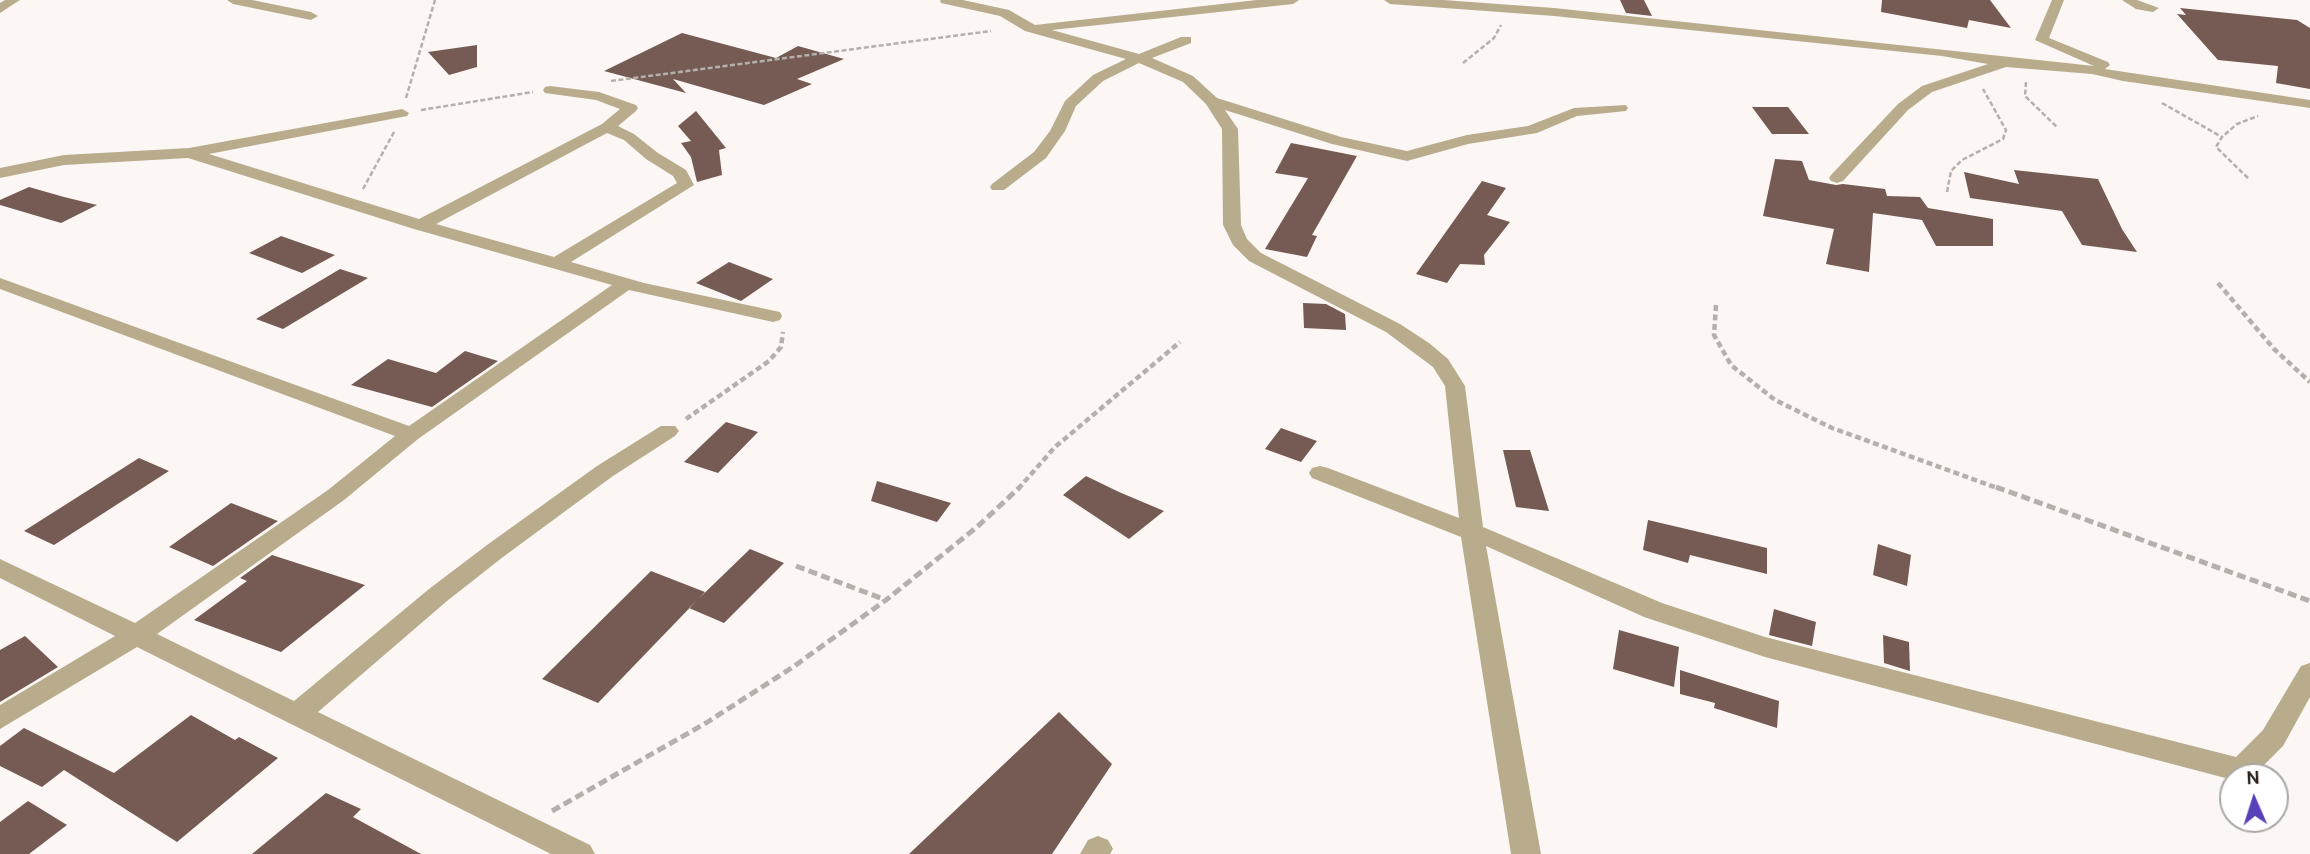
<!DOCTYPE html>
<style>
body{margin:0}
#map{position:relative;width:2310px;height:854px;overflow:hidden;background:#fcf7f4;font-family:Overpass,sans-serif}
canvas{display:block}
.north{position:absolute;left:2219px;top:763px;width:70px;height:70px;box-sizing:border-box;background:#fff;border:2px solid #aaa7a4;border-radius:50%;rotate:357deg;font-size:19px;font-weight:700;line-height:28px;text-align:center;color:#2b221b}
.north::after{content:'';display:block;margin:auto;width:24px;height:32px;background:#5a41b9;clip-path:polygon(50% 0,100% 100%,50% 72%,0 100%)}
</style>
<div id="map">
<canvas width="2310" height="854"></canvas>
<div class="north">N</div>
</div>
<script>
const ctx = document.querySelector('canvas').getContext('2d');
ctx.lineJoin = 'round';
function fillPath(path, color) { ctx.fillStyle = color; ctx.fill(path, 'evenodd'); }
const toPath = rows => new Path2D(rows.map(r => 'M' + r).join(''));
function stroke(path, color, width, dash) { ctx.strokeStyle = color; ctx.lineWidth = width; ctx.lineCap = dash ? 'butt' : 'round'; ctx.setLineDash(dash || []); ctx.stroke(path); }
fillPath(toPath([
 [1620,0,1644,0,1652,16,1626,13],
 [1882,0,1990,0,2011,28,1969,20,1967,28,1881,12],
 [2180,8,2297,20,2310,28,2310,89,2276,83,2278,66,2218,60,2177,14,2186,15],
 [682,33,776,58,798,46,844,59,797,79,812,84,764,105,673,79,686,93,604,71],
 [477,45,477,67,449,75,428,52],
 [1752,107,1788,107,1809,134,1772,134],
 [696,111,726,148,719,150,722,175,697,182,691,157,681,143,691,141,678,126],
 [1291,143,1357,156,1312,235,1317,236,1307,257,1265,249,1308,178,1275,173],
 [1775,159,1802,161,1809,180,1836,185,1843,184,1885,189,1887,196,1920,197,1928,208,1993,219,1993,246,1936,246,1922,220,1873,213,1869,272,1826,264,1834,229,1763,216],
 [2014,170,2098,179,2122,229,2137,252,2082,245,2062,211,1970,198,1964,172,2019,184],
 [1482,181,1506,188,1487,215,1510,222,1484,255,1485,265,1460,264,1447,283,1416,274],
 [29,187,64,197,97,205,61,223,0,205,0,200],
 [281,236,335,255,302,273,249,253],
 [729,262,773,279,741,301,696,283],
 [340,269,368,278,283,329,256,319],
 [1303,303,1326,304,1345,314,1346,330,1304,328],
 [465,351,498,361,432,407,351,385,388,359,436,373],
 [726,422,758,432,718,473,684,462],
 [1281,428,1317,441,1301,462,1265,449],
 [1503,450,1530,450,1549,511,1516,507],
 [139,458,169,471,54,545,24,531],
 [1086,476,1119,492,1164,511,1129,539,1063,495],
 [877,481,951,503,937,522,871,501],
 [231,503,278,521,213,566,169,547],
 [1648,520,1767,548,1767,574,1690,555,1688,563,1643,550],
 [1878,544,1911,555,1907,586,1873,575],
 [750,549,784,563,724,623,689,608],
 [272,555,365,585,281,652,194,620,247,581,240,578],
 [651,571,705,592,598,703,542,679],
 [1774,609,1816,622,1812,646,1769,635],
 [1619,630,1679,647,1674,687,1613,669],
 [1883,635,1909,642,1910,671,1884,663],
 [25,636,58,667,0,702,0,650],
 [1680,670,1779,701,1777,728,1714,708,1715,703,1680,694],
 [1059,712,1112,764,1052,854,909,854],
 [191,715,235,740,239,737,278,758,177,842,64,770,42,787,0,766,0,746,24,728,114,773],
 [326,793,361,809,353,817,421,854,252,854],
 [28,801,67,825,29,854,0,854,0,822]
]), '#755b54');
stroke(toPath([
 [1463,63,1494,38,1501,25],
 [611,81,991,31],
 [2026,82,2025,96,2058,128],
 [406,98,435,0],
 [2162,103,2222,137],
 [421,110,533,92],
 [2248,178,2216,147,2222,137,2237,124,2258,116],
 [363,189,394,132],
 [1947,192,1951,171,1962,160,2003,139,2006,130,1983,89]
]), '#b6b0ab', 2.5, [5, 2.5]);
stroke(toPath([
 [2218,283,2274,349,2310,382],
 [1716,305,1714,335,1731,365,1775,400,1832,428,2000,489],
 [686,419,769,361,781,347,783,332],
 [1018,489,1055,447,1180,342]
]), '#b6b0ab', 4.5, [6, 3.5]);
stroke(toPath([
 [1996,487,2310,601],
 [796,566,886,600],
 [552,811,706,723,793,667,886,600,977,527,1020,487]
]), '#b6b0ab', 5, [9, 4.5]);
fillPath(toPath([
 [5,0,20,0,0,13,0,3,5,0],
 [227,0,252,0,311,12,318,16,311,20,233,4,227,0],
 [940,0,963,0,1009,10,1035,25,1257,0,1299,0,1293,4,1052,30,1139,54,1181,37,1191,37,1191,43,1152,58,1193,76,1217,98,1341,137,1407,151,1467,135,1528,126,1574,108,1626,105,1628,108,1626,111,1577,116,1537,133,1468,144,1407,161,1332,144,1225,110,1238,129,1241,225,1247,239,1261,253,1400,324,1429,343,1448,359,1465,386,1483,527,1662,603,1765,637,2236,757,2263,730,2301,666,2310,663,2310,697,2283,746,2252,777,2233,777,2233,780,1765,657,1644,617,1486,546,1541,854,1511,854,1461,537,1312,478,1309,473,1312,468,1320,466,1328,468,1459,518,1445,386,1433,367,1386,332,1249,261,1233,245,1223,225,1222,129,1206,104,1183,82,1139,63,1103,81,1076,106,1065,131,1046,158,1004,190,992,190,990,187,992,184,1034,152,1050,131,1065,101,1093,75,1126,59,1025,31,1000,16,941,3,940,0],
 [1384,0,1443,0,1554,8,2094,66,2035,40,2052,0,2064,0,2049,38,2108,62,2110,65,2105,69,2310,100,2310,108,2123,81,2092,74,2006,67,1932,92,1908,110,1843,181,1837,183,1831,181,1829,178,1831,175,1898,104,1922,86,1988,64,1942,56,1554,16,1390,4,1384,0],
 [2122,0,2137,0,2159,8,2153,12,2136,9,2122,0],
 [550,86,599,92,636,105,638,108,636,111,618,126,634,134,658,153,686,170,694,185,571,262,644,283,780,312,782,316,780,320,773,322,629,290,418,439,344,500,157,634,294,701,429,589,487,545,597,466,661,426,675,426,679,431,675,436,613,476,503,557,447,601,318,712,590,845,595,854,551,854,137,647,0,729,0,705,115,636,0,578,0,559,135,623,328,490,395,436,0,289,0,278,409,426,612,285,414,229,188,158,64,165,0,178,0,168,64,155,189,148,402,109,409,113,407,116,209,154,419,219,602,124,620,109,596,100,545,93,543,90,545,87,550,86],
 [607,133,624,140,646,159,673,176,677,183,554,257,436,224,607,133],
 [1098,836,1108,840,1113,849,1110,854,1080,854,1088,840,1098,836]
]), '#b8ac8d');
</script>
